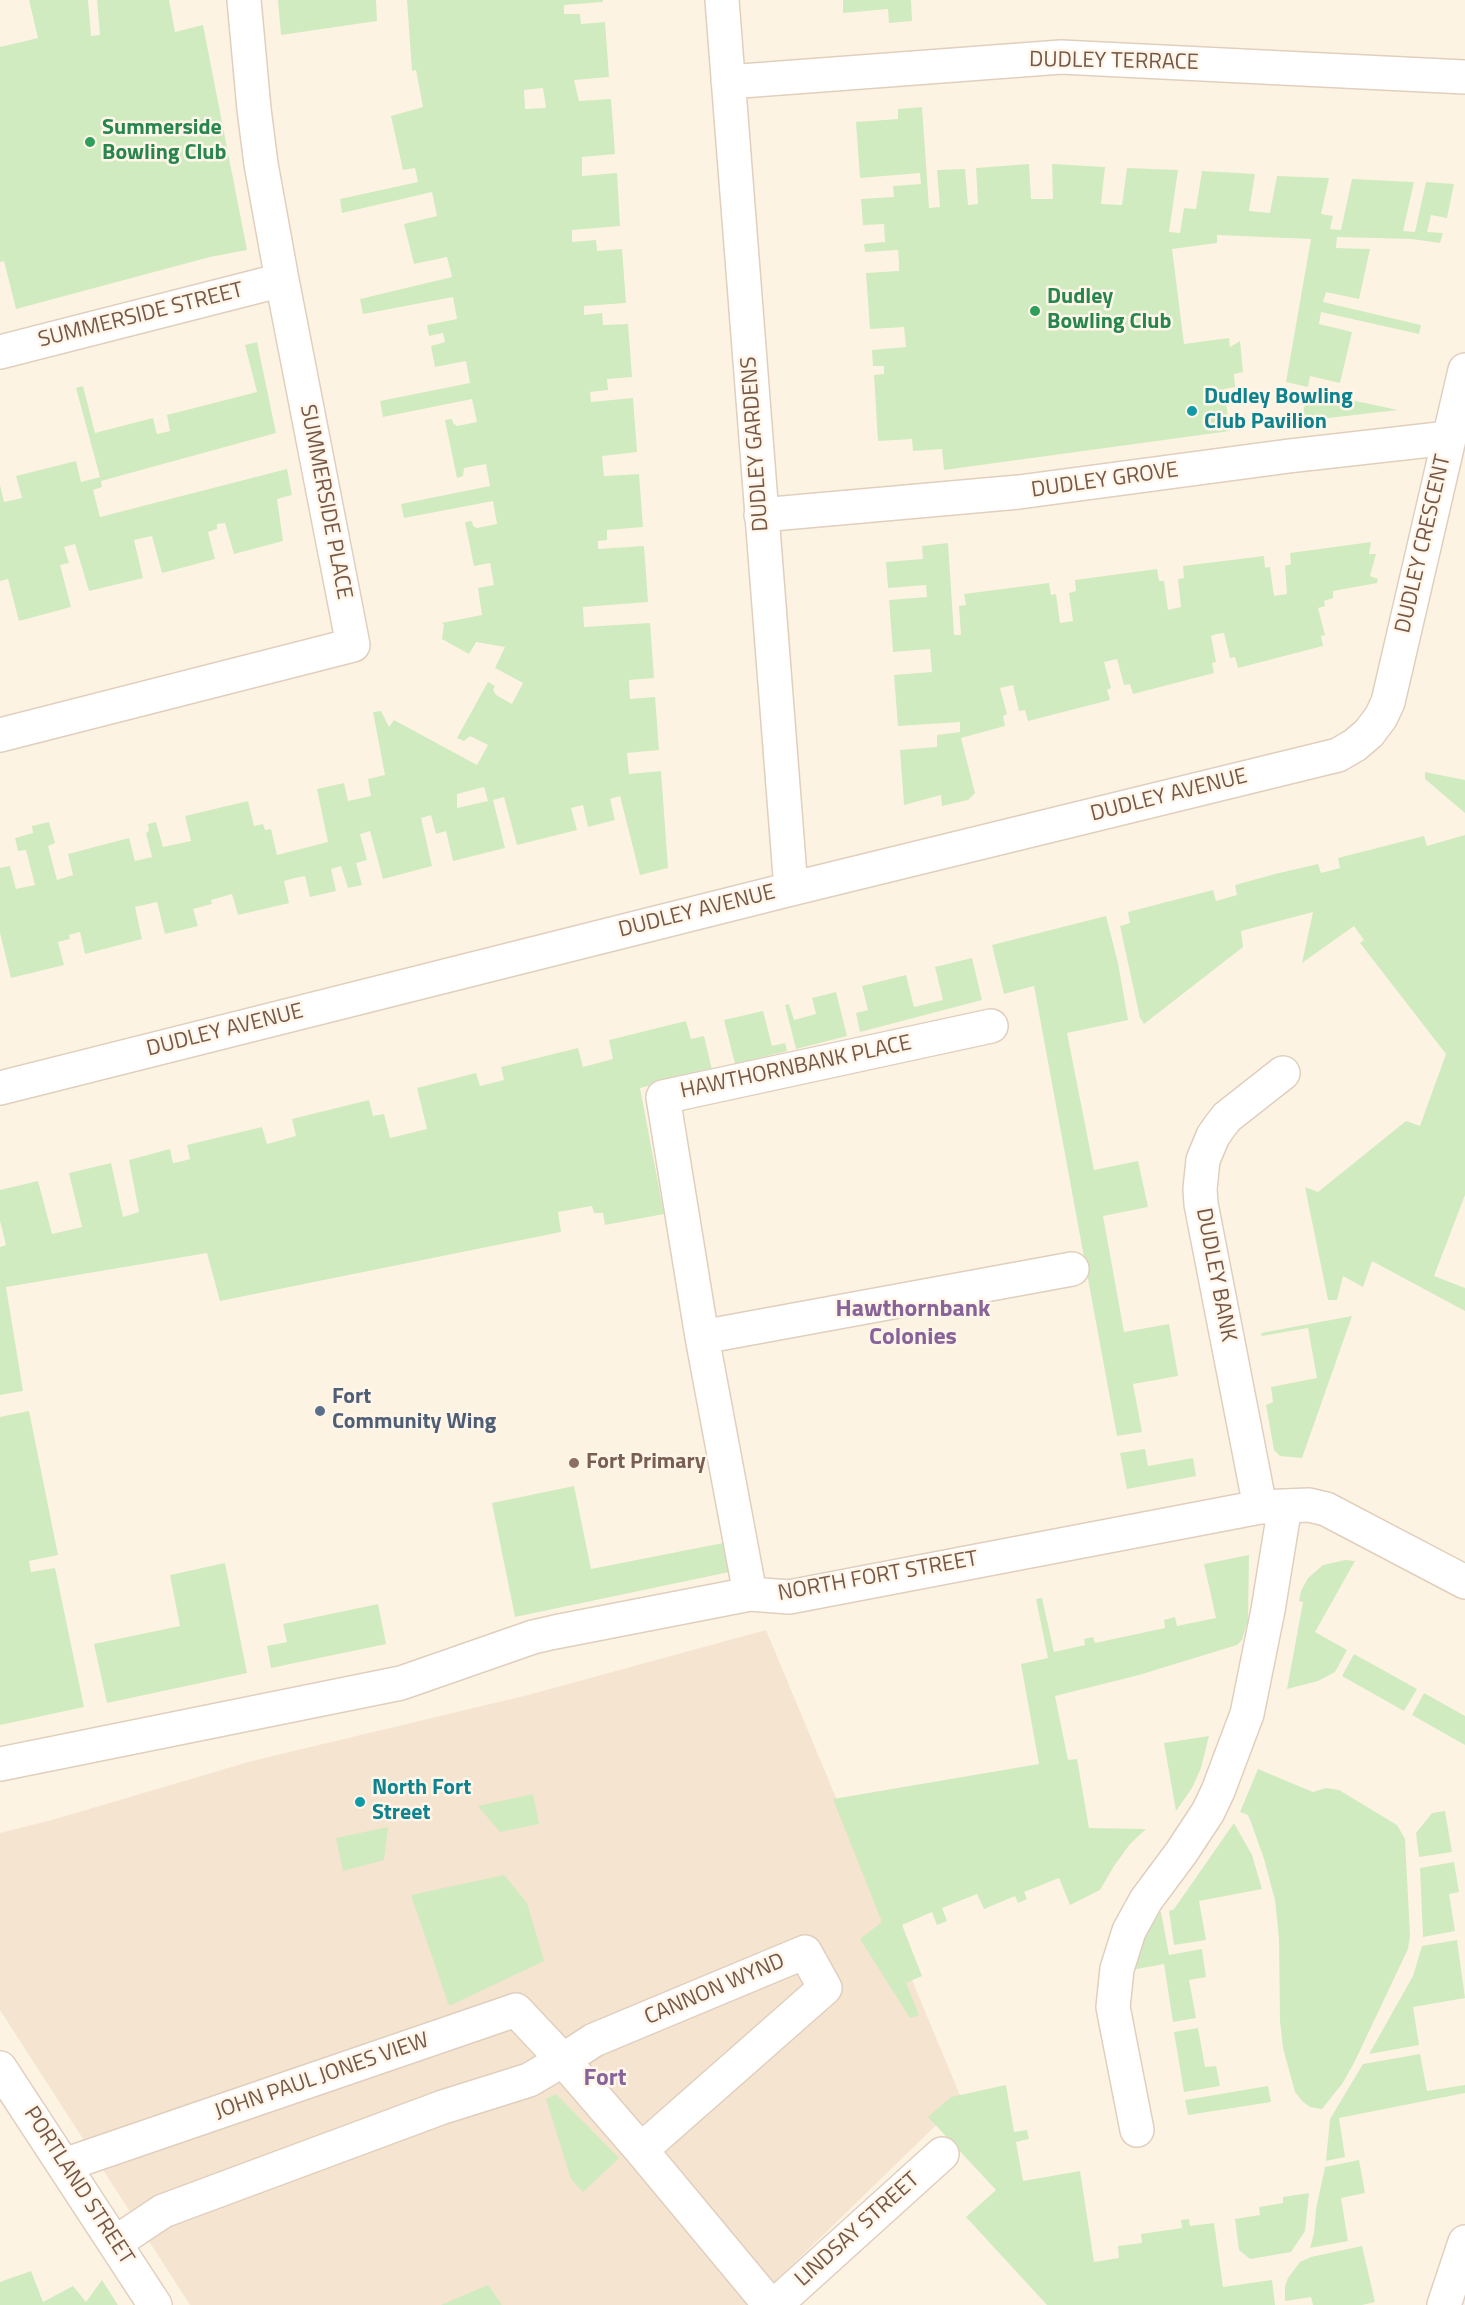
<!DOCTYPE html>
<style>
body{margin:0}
canvas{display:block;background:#fdf3e2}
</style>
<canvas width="1465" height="2305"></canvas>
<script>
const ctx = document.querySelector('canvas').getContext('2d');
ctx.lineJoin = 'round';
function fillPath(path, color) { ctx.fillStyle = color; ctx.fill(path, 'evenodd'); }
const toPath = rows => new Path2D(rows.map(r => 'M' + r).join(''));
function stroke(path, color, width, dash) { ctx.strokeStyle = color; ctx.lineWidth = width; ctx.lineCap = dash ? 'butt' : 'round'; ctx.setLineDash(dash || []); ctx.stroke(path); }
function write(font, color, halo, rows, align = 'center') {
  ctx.font = font + ' "Titillium Web",sans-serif'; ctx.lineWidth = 5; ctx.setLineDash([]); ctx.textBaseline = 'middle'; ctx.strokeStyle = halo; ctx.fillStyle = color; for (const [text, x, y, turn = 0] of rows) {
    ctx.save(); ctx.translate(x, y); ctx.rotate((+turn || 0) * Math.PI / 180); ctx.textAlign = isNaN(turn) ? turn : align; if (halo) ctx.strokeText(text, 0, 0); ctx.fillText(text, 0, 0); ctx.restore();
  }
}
fillPath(toPath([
 [766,1630,962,2100,751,2305,502,2305,498,2301,486,2305,190,2305,0,2010,0,1833,52,1820,252,1761,528,1695]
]), '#f5e4d0');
fillPath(toPath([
 [29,0,88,0,91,36,100,35,97,0,169,0,175,32,203,25,247,250,210,257,16,309,4,261,0,262,0,47,38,38],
 [278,0,376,0,377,21,281,35],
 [407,0,603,0,603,2,564,5,564,14,580,14,581,24,605,22,609,77,574,80,579,101,611,99,615,154,582,157,582,176,617,173,620,226,572,230,572,242,596,240,597,251,622,249,626,303,584,306,584,315,602,313,603,325,628,324,632,377,607,379,608,390,590,392,591,402,633,398,637,452,602,456,604,476,639,474,643,527,607,530,607,540,598,541,598,549,644,546,648,602,583,607,584,627,650,623,654,678,629,680,630,699,655,697,659,750,627,753,629,774,661,771,668,868,640,875,620,796,610,799,615,820,588,827,583,805,571,808,577,830,517,845,504,797,493,800,505,848,453,861,446,831,436,834,431,815,421,818,432,866,383,879,370,831,360,834,367,860,356,863,362,885,348,888,341,866,331,869,336,891,310,897,305,876,295,878,284,881,289,903,238,915,232,894,211,900,212,904,193,909,198,926,165,934,157,902,135,907,142,939,85,954,80,932,69,935,70,939,58,942,64,965,11,978,0,933,0,868,10,866,16,889,35,885,26,850,18,851,15,838,33,833,32,826,49,822,55,843,48,846,57,880,73,875,68,854,129,838,135,861,152,857,146,833,149,831,148,824,156,822,163,847,191,841,185,816,248,801,254,826,263,824,265,830,271,829,277,855,328,842,317,789,344,783,348,801,371,796,368,779,385,775,373,712,381,711,389,727,394,720,477,765,488,745,470,736,464,741,457,738,488,682,495,686,493,690,496,695,512,704,523,683,495,668,505,647,476,642,469,654,442,639,444,624,441,623,482,615,478,588,494,585,490,563,474,566,465,522,472,521,473,526,477,528,497,524,493,501,404,518,401,504,490,486,486,464,464,468,463,476,457,478,445,420,452,419,453,423,457,426,477,422,472,399,383,417,380,401,470,383,466,361,435,367,431,346,445,342,443,333,429,336,427,325,457,319,453,297,363,314,360,299,452,277,447,257,414,264,404,224,437,216,432,192,342,213,340,199,418,182,415,168,403,170,391,116,423,107,416,70,412,71],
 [543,88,546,108,525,109,524,90],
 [484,787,488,801,457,808,457,794],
 [843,0,911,0,912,21,889,23,888,9,843,13],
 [922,107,929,208,940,207,937,170,965,169,968,205,978,204,976,168,1029,164,1031,199,1053,199,1052,164,1105,167,1101,204,1122,205,1127,168,1178,170,1169,232,1180,233,1184,208,1196,209,1202,171,1255,174,1249,211,1270,213,1277,176,1329,178,1321,214,1333,216,1330,229,1341,230,1352,179,1414,182,1403,231,1415,232,1426,182,1454,184,1447,218,1431,215,1427,232,1443,233,1440,243,1412,239,1337,237,1336,248,1370,249,1359,299,1326,292,1323,302,1421,325,1419,334,1321,312,1319,324,1352,332,1340,383,1310,376,1308,387,1286,382,1311,239,1217,235,1217,243,1172,249,1184,344,1229,338,1230,347,1240,341,1243,372,1234,374,1235,387,1224,389,1230,431,944,470,942,449,913,451,912,439,878,441,874,375,884,374,884,366,873,366,872,350,906,347,904,327,870,329,866,273,899,271,899,261,898,250,865,252,864,244,885,242,884,224,863,225,861,199,894,197,893,186,921,184,920,173,860,178,856,122,898,119,898,109],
 [257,342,276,433,101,481,102,487,93,490,100,517,287,469,292,495,277,499,283,541,234,554,225,523,217,524,217,529,208,532,215,559,162,573,152,536,134,540,143,578,89,591,75,544,64,547,69,563,60,565,71,607,19,621,8,579,0,581,0,485,4,502,22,498,16,476,76,461,81,482,100,477,76,388,83,386,95,433,153,418,157,434,170,431,167,415,257,392,245,345],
 [1307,390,1337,397,1398,410,1302,421],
 [1371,542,1369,554,1376,554,1370,576,1378,579,1377,583,1333,591,1333,598,1324,601,1325,606,1318,608,1325,635,1321,636,1323,646,1238,668,1235,657,1230,658,1224,633,1216,634,1211,636,1216,662,1212,663,1214,673,1133,694,1130,684,1124,685,1117,659,1104,662,1111,688,1107,690,1110,700,1028,721,1025,710,1019,711,1013,685,1000,688,1007,714,1003,716,1005,726,961,738,975,793,968,800,942,806,941,795,904,805,900,750,937,747,937,735,960,732,960,722,898,726,894,675,932,672,931,660,930,649,893,652,889,600,927,597,926,585,888,588,886,562,923,559,922,546,948,543,954,635,961,635,959,606,966,605,964,594,1049,583,1051,595,1056,594,1060,623,1073,621,1069,593,1076,591,1075,580,1157,569,1159,581,1164,581,1168,610,1181,607,1178,579,1184,578,1183,566,1264,556,1265,568,1270,567,1274,596,1287,594,1285,566,1291,564,1290,553],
 [1425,772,1465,780,1465,813,1425,779],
 [1465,835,1465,1195,1434,1276,1465,1288,1465,1311,1372,1261,1363,1287,1343,1276,1337,1300,1328,1300,1305,1187,1318,1192,1406,1121,1420,1126,1446,1054,1360,943,1364,940,1354,926,1302,963,1313,912,1241,931,1243,947,1144,1024,1140,1018,1120,926,1130,923,1128,912,1213,890,1216,901,1237,895,1235,885,1275,874,1318,864,1321,873,1340,868,1338,858,1424,836,1427,846],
 [1106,916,1118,963,1128,1020,1067,1033,1094,1170,1138,1161,1148,1207,1103,1216,1124,1332,1169,1324,1178,1376,1133,1384,1142,1432,1117,1436,1034,986,1004,994,992,945],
 [972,958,982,1000,860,1032,856,1013,868,1010,862,986,906,975,914,1007,943,1000,935,967],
 [836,992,847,1036,796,1049,785,1005,789,1004,794,1020,816,1014,812,998],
 [763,1011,772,1046,785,1043,787,1051,735,1064,724,1020],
 [686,1021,691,1039,704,1036,712,1070,640,1088,664,1214,605,1225,603,1213,594,1213,592,1206,558,1212,561,1232,220,1301,207,1253,6,1287,23,1391,0,1395,0,1247,6,1245,0,1221,0,1190,38,1181,52,1234,82,1227,69,1173,111,1163,123,1217,139,1212,129,1160,170,1149,173,1163,179,1162,190,1159,187,1145,262,1127,267,1144,296,1136,292,1119,369,1100,373,1116,384,1114,390,1138,427,1129,417,1088,476,1073,480,1086,504,1080,501,1067,578,1048,583,1067,613,1059,609,1040],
 [1352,1316,1302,1458,1280,1456,1274,1450,1266,1405,1273,1402,1271,1387,1317,1378,1308,1328,1262,1336,1261,1333],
 [29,1411,58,1555,29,1561,31,1572,55,1568,84,1707,0,1725,0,1417],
 [1145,1449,1148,1466,1193,1458,1196,1476,1127,1489,1120,1453],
 [574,1486,591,1569,728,1542,734,1571,515,1617,492,1503],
 [1249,1555,1248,1620,1242,1640,1237,1645,1139,1675,1055,1696,1068,1760,1077,1759,1089,1828,1146,1829,1130,1844,1114,1866,1100,1890,1070,1905,1059,1878,1024,1892,1027,1899,1018,1903,1015,1896,984,1909,977,1894,942,1908,947,1921,937,1925,932,1912,902,1925,922,1976,906,1983,919,2015,910,2018,860,1939,882,1922,833,1799,1039,1764,1021,1664,1048,1658,1036,1599,1042,1598,1054,1652,1085,1645,1084,1639,1093,1637,1095,1643,1165,1628,1164,1620,1175,1617,1177,1626,1216,1618,1204,1564],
 [1345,1560,1355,1561,1315,1632,1347,1650,1335,1672,1318,1681,1287,1689,1303,1602,1299,1601,1301,1591,1308,1578,1323,1565],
 [225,1563,247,1673,107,1703,94,1644,180,1626,170,1575],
 [378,1604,386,1644,271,1668,267,1646,287,1642,283,1624],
 [1354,1654,1417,1689,1404,1711,1342,1676],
 [1424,1693,1465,1716,1465,1745,1412,1715],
 [1209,1736,1201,1768,1192,1788,1176,1811,1164,1743],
 [1258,1769,1313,1792,1326,1788,1339,1790,1397,1825,1405,1839,1410,1935,1408,1949,1354,2063,1342,2084,1322,2109,1310,2107,1302,2101,1295,2092,1283,2048,1280,2021,1279,1939,1275,1900,1264,1859,1252,1825,1248,1815,1240,1812],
 [533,1794,539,1824,500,1832,478,1806],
 [1445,1811,1452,1852,1419,1857,1416,1833,1432,1813],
 [1234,1823,1252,1855,1262,1889,1199,1901,1206,1940,1174,1945,1169,1911,1174,1909],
 [388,1827,384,1860,343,1871,336,1838],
 [1454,1862,1459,1892,1449,1894,1455,1931,1423,1937,1420,1868],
 [504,1875,527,1903,544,1961,449,2006,411,1895],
 [1161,1912,1169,1955,1202,1949,1206,1977,1189,1980,1196,2018,1173,2022,1164,1964,1131,1970,1153,1914],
 [1457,1940,1465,1998,1413,2007,1419,2045,1369,2054,1413,1976,1422,1946],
 [1198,2028,1205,2067,1216,2066,1220,2086,1184,2092,1174,2032],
 [1420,2054,1427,2091,1465,2085,1465,2093,1339,2118,1345,2157,1326,2161,1330,2119,1363,2064],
 [1006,2085,1014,2132,1027,2130,1029,2139,1016,2142,1023,2181,1080,2171,1094,2262,1119,2258,1118,2246,1142,2243,1141,2234,1182,2228,1181,2220,1189,2219,1190,2226,1214,2223,1223,2287,1272,2280,1275,2305,1047,2305,966,2217,996,2190,928,2117,951,2097],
 [1268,2086,1271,2102,1188,2115,1185,2100],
 [556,2094,619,2158,583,2192,571,2179,546,2099],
 [1359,2160,1365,2193,1341,2198,1348,2241,1310,2248,1314,2233,1316,2209,1325,2167],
 [1309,2193,1305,2231,1291,2252,1250,2259,1239,2250,1235,2219,1260,2215,1259,2207,1283,2203,1283,2197],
 [1362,2246,1375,2302,1362,2305,1313,2305,1311,2297,1285,2301,1285,2286,1288,2278,1300,2262,1311,2257],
 [31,2271,43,2302,73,2286,86,2302,102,2280,118,2305,0,2305,0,2282],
 [488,2285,502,2305,441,2305]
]), '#d1ebc0');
const street = toPath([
 [722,0,791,889],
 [728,82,1061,57,1465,77],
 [0,352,282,280],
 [761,515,1019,492,1289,456,1448,438],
 [0,735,353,645,282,280,261,164,254,109,244,0],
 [0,1088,791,889,1338,755,1355,745,1369,733,1381,717,1388,702,1465,370],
 [702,1337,1072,1269],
 [1260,1507,1201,1204,1200,1189,1203,1160,1213,1136,1220,1126,1227,1117,1283,1073],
 [750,1594,702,1337,663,1097,991,1026],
 [0,1764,401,1683,533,1637,555,1632,750,1594,789,1597,1260,1507,1309,1505,1326,1509,1465,1582],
 [0,2068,155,2305],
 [1137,2130,1113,2007,1117,1969,1129,1931,1146,1900,1181,1853,1208,1812,1218,1791,1247,1714,1268,1610,1285,1506],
 [641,2150,825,1988,805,1952,594,2040,563,2060,641,2150,770,2305],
 [64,2165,516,2010,563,2060,529,2080,443,2107,163,2211,115,2243],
 [775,2305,942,2154],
 [1444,2305,1465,2242]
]);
stroke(street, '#e1cfbe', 36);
stroke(street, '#fff', 33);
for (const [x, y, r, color] of [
 [90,142,6,"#2e9e5b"],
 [1035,311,6,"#2e9e5b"],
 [1192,411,6,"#0f9aa8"],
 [320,1411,6,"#5c6f8a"],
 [574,1463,6,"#8d6e63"],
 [360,1802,6,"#0f9aa8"]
]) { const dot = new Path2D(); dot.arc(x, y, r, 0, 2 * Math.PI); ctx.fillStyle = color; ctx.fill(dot); stroke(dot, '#fff6e9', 2); }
write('22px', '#755848', '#fff6e9', [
 ["DUDLEY TERRACE",1114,62,1],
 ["SUMMERSIDE STREET",141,316,-14],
 ["DUDLEY GARDENS",756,444,-94],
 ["DUDLEY GROVE",1105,481,-8],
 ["SUMMERSIDE PLACE",325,502,79],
 ["DUDLEY CRESCENT",1424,544,-77],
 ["DUDLEY AVENUE",1169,796,-14],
 ["DUDLEY AVENUE",697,912,-14],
 ["DUDLEY AVENUE",225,1031,-14],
 ["HAWTHORNBANK PLACE",796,1068,-12],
 ["DUDLEY BANK",1215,1275,79],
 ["NORTH FORT STREET",878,1577,-10],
 ["CANNON WYND",715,1990,-23],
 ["JOHN PAUL JONES VIEW",322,2077,-19],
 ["PORTLAND STREET",78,2186,57],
 ["LINDSAY STREET",858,2230,-42]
]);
write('bold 22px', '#27864d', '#fff6e9', [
 ["Summerside",102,129],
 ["Bowling Club",102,154],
 ["Dudley",1047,298],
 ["Bowling Club",1047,323]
], 'left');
write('bold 22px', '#0d838f', '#fff6e9', [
 ["Dudley Bowling",1204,398],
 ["Club Pavilion",1204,423],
 ["North Fort",372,1789],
 ["Street",372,1814]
], 'left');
write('bold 22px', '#4e5e75', '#fff6e9', [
 ["Fort",332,1398],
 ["Community Wing",332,1423]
], 'left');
write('bold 22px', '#785e54', '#fff6e9', [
 ["Fort Primary",586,1463]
], 'left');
write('bold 24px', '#876399', '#fff6e9', [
 ["Hawthornbank",913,1310],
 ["Colonies",913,1338],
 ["Fort",605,2079]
]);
</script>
